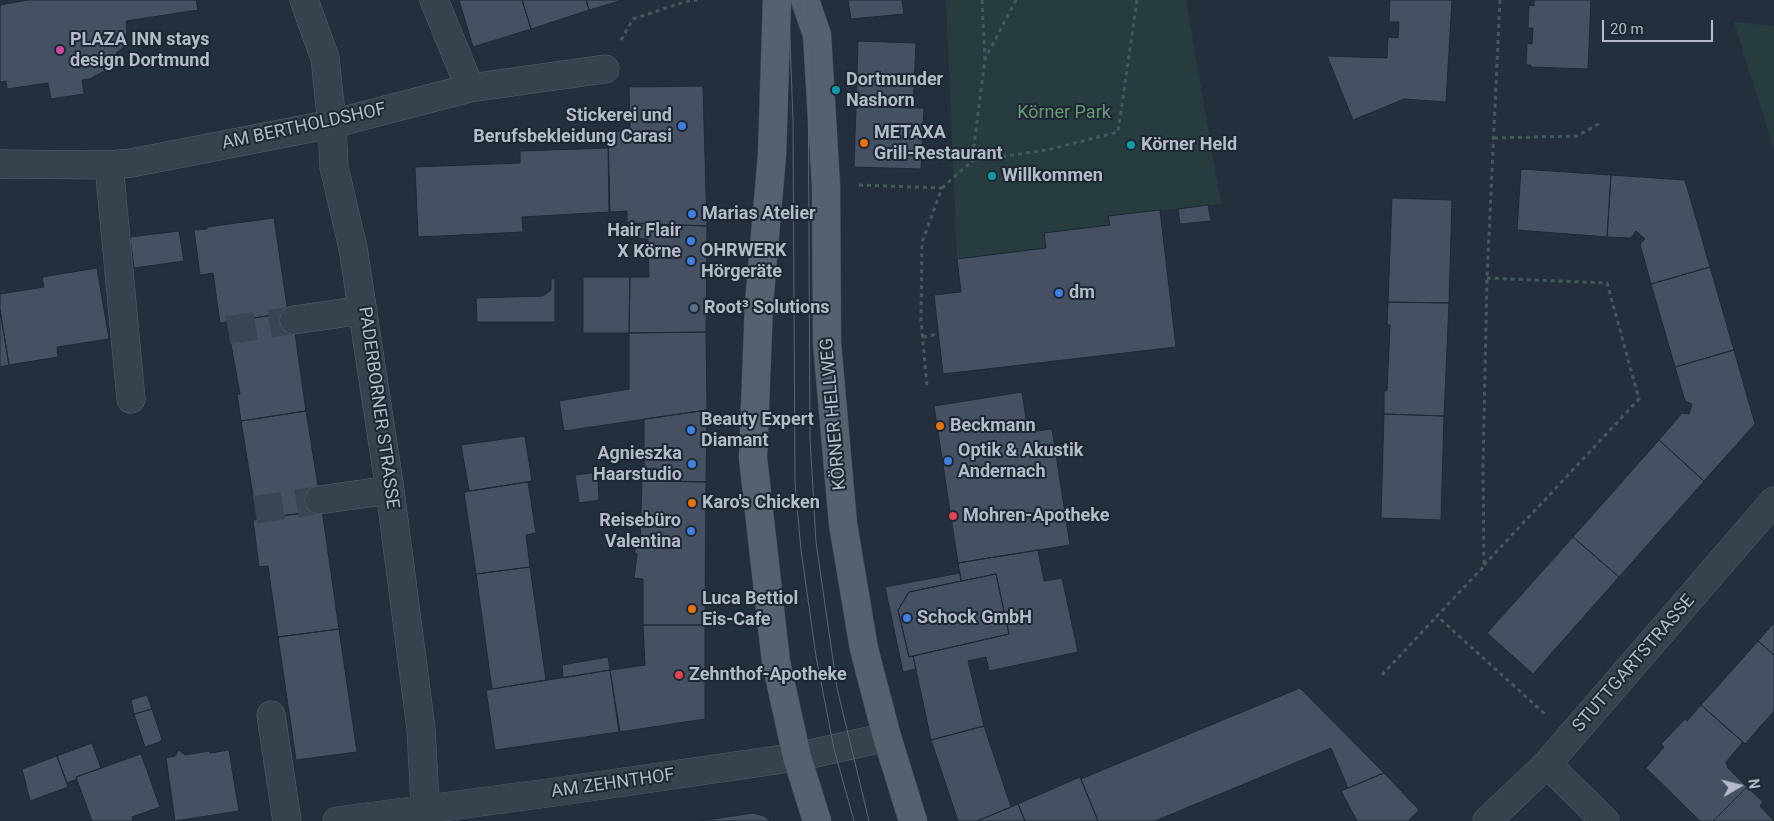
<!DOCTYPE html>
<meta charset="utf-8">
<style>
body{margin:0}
#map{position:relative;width:1774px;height:821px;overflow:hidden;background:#242f3e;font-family:Roboto,sans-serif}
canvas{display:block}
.north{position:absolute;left:1714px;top:761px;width:50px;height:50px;-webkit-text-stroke:4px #1d2633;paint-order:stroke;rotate:82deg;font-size:14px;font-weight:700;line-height:20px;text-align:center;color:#b4bcc9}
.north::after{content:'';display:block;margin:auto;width:18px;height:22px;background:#b4bcc9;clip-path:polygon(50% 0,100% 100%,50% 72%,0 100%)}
.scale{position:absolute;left:1602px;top:20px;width:111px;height:22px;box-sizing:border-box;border:2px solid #b4bcc9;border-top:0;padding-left:6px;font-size:15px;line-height:18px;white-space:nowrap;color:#b4bcc9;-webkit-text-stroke:4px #1d2633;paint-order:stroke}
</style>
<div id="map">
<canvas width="1774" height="821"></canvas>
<div class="north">N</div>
<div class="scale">20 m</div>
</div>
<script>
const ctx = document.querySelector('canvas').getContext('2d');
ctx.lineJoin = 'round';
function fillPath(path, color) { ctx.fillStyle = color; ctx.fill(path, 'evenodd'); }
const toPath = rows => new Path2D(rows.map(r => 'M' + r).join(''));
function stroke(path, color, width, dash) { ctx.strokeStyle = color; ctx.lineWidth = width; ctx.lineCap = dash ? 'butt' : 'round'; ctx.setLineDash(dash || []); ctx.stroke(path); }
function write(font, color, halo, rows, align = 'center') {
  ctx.font = font + ' Roboto,sans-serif'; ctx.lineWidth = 4; ctx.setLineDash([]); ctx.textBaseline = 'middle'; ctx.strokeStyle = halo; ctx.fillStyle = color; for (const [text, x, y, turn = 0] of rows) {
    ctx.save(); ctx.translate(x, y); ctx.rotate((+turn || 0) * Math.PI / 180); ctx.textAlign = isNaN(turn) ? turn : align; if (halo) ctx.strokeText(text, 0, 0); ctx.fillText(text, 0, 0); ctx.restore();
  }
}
fillPath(toPath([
 [946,0,1186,0,1221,204,1108,216,1110,225,1044,233,1046,248,957,259],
 [1734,22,1774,26,1774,150]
]), '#263c3f');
const building = toPath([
 [28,0,196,0,198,10,126,21,127,31,124,47,117,52,114,62,106,70,90,79,82,80,84,94,51,99,48,83,7,89,6,81,0,82,0,5,28,0],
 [459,0,522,0,531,29,473,47,459,0],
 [522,0,586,0,589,10,531,29,522,0],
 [586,0,623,0,589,10,586,0],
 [848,0,902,0,904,14,851,19,848,0],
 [1390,0,1452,0,1446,102,1404,99,1353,120,1327,56,1387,58,1388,37,1398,38,1399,22,1389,22,1390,0],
 [1534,0,1591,0,1588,69,1531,67,1531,65,1526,65,1527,43,1532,44,1533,28,1528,28,1529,5,1534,6,1534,0],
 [858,41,916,43,913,108,856,106,858,41],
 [703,86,707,226,627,223,627,211,610,212,608,131,630,131,629,87,703,86],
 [856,106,924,108,921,169,854,167,856,106],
 [608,148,609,212,522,217,523,232,418,237,415,167,520,163,520,151,608,148],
 [1521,169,1611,175,1607,237,1517,230,1521,169],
 [1611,175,1685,180,1710,267,1651,284,1640,244,1645,239,1636,231,1631,238,1607,237,1611,175],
 [1392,198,1452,200,1449,303,1388,302,1392,198],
 [1208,205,1211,221,1180,224,1178,209,1208,205],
 [1160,210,1176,347,943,374,934,295,961,292,957,259,1046,248,1044,233,1110,225,1108,216,1160,210],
 [274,218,288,313,220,323,213,273,200,275,194,230,207,229,207,227,274,218],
 [627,223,707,226,706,332,629,333,630,277,649,277,648,239,628,238,627,223],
 [179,231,184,261,134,268,130,237,179,231],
 [1710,267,1734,350,1675,367,1651,284,1710,267],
 [97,268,109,339,57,347,58,357,9,365,0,310,0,294,44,287,42,277,97,268],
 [583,277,630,277,629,333,583,333,583,277],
 [551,279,555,279,555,322,477,322,476,298,543,296,551,290,551,279],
 [1388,302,1449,303,1444,416,1384,414,1384,391,1387,391,1390,325,1387,325,1388,302],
 [0,310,9,365,0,367,0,310],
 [292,312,306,411,241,421,237,394,240,394,227,322,292,312],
 [706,332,707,410,564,431,559,401,629,389,629,333,706,332],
 [1734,350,1755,424,1704,481,1659,440,1682,413,1689,414,1692,404,1685,401,1675,367,1734,350],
 [1022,392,1028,432,1052,429,1070,545,958,563,934,406,1022,392],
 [707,410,706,482,644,480,644,419,707,410],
 [306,411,322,510,257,520,241,421,306,411],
 [1384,414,1444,416,1441,520,1381,518,1384,414],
 [525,436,532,481,469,491,461,445,525,436],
 [1659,440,1704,481,1619,577,1573,537,1659,440],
 [598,472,599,500,579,503,575,475,598,472],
 [642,481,706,482,705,625,643,625,643,579,634,578,637,554,635,553,635,542,640,542,642,481],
 [528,482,536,533,526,535,530,567,476,574,464,492,528,482],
 [322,510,339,629,278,637,268,566,259,567,253,520,322,510],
 [1573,537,1619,577,1533,674,1487,633,1573,537],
 [1038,550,1044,581,1062,578,1078,652,989,671,986,657,968,661,984,726,931,740,913,656,1009,634,996,574,961,581,958,563,1038,550],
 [530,567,546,680,492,689,476,574,530,567],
 [960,573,961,581,909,592,898,610,909,657,913,656,916,669,903,672,885,587,960,573],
 [996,574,1009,634,909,657,898,610,909,592,996,574],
 [1774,623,1774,655,1758,641,1774,623],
 [643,625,705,625,705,719,620,732,610,670,645,665,643,625],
 [339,629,357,752,296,760,278,637,339,629],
 [1758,641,1774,655,1774,711,1745,744,1701,705,1758,641],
 [608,657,610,670,563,678,562,665,608,657],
 [610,670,619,732,495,750,486,690,610,670],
 [1300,688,1384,773,1348,788,1331,748,1155,821,1098,821,1081,779,1300,688],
 [147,695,152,709,134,714,131,700,147,695],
 [1701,705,1743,742,1726,762,1728,768,1747,787,1713,821,1700,821,1646,768,1664,747,1661,744,1685,719,1687,721,1701,705],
 [152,709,162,739,160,742,145,747,134,714,152,709],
 [984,726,1011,807,977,821,958,821,931,740,984,726],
 [92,743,101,768,76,777,77,779,67,783,57,756,92,743],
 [179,750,185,755,209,751,210,753,229,750,239,811,175,821,166,758,175,756,179,750],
 [141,754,160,807,132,817,133,821,92,821,76,777,141,754],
 [57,756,68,787,30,801,22,769,57,756],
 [1384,773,1419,810,1408,821,1357,821,1341,791,1384,773],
 [1080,777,1098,821,1025,821,1018,804,1080,777],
 [1747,787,1763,802,1760,806,1774,821,1713,821,1747,787],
 [1018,804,1025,821,977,821,1011,807,1018,804],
 [753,813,764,816,770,821,700,821,753,813]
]);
fillPath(building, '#455162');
stroke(building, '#1f2835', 1);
stroke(toPath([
 [228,330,294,320],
 [255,510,319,500]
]), '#3a4453', 28, [28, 14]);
const minor = toPath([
 [304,0,325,58,332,124,334,167,353,248,390,490,421,729,426,821],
 [434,0,470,88],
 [0,164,109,165,131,163,332,124,470,88,605,69],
 [109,165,131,399],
 [294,320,363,310],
 [319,500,390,490],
 [271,715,287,821],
 [1547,764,1605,821],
 [337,821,555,792,797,757,887,737],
 [1487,821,1547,764,1774,501]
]);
const major = toPath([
 [777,0,772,155,759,304,753,458,776,662,797,757,817,821],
 [805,0,817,35,826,186,827,343,843,524,864,649,887,737,913,821]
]);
stroke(minor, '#565f6c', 29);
stroke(major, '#414a57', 29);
stroke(toPath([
 [982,0,985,59],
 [1016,0,985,59,972,161,1047,150,1118,132,1137,0],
 [1500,0,1487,278,1483,467,1484,566,1437,616,1546,715],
 [621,40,633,19,687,1,699,0],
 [1494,138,1577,136,1602,122],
 [859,185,942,188,922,242,921,321,927,386],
 [942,188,972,161],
 [923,337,938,334],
 [1484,565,1639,399,1607,283,1487,278],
 [1382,675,1437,616]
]), '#44595c', 3, [4, 4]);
stroke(minor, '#38414e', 28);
stroke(major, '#56606e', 28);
stroke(toPath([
 [787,0,789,14,793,120,795,484,801,550,816,656,834,749,854,821],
 [803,0,808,42,810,438,816,542,837,688,869,821]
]), '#5a6575', 1);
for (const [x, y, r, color] of [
 [60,50,5,"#d1479c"],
 [836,90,5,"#0f9aa8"],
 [682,126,5,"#3f7fe0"],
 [864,143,5,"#e8710a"],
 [1131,145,5,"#0f9aa8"],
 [992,176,5,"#0f9aa8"],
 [692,214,5,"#3f7fe0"],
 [691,241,5,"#3f7fe0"],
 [691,261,5,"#3f7fe0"],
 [1059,293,5,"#3f7fe0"],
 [694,308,5,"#5c6f8a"],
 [940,426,5,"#e8710a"],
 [691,430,5,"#3f7fe0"],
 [948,461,5,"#3f7fe0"],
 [692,464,5,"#3f7fe0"],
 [692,503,5,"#e8710a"],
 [953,516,5,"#e0444e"],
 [691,531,5,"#3f7fe0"],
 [692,609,5,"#e8710a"],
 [907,618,5,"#3f7fe0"],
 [679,675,5,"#e0444e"]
]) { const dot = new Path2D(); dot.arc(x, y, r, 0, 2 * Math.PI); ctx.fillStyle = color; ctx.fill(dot); stroke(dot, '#1d2633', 2); }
write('bold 18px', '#b4bcc9', '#1d2633', [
 ["PLAZA INN stays",70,40],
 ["design Dortmund",70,61],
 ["Dortmunder",846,80],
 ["Nashorn",846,101],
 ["Stickerei und",672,116,"right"],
 ["Berufsbekleidung Carasi",672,137,"right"],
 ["METAXA",874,133],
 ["Grill-Restaurant",874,154],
 ["Körner Held",1141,145],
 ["Willkommen",1002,176],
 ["Marias Atelier",702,214],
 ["Hair Flair",681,231,"right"],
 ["X Körne",681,252,"right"],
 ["OHRWERK",701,251],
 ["Hörgeräte",701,272],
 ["dm",1069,293],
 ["Root³ Solutions",704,308],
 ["Beauty Expert",701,420],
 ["Diamant",701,441],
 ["Beckmann",950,426],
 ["Optik & Akustik",958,451],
 ["Andernach",958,472],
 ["Agnieszka",682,454,"right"],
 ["Haarstudio",682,475,"right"],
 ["Karo's Chicken",702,503],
 ["Mohren-Apotheke",963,516],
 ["Reisebüro",681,521,"right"],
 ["Valentina",681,542,"right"],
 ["Luca Bettiol",702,599],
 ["Eis-Cafe",702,620],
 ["Schock GmbH",917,618],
 ["Zehnthof-Apotheke",689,675]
], 'left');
write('18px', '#6b9a76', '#1d2633', [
 ["Körner Park",1064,113]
]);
write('18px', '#b4bcc9', '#1d2633', [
 ["AM BERTHOLDSHOF",304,127,-12],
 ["PADERBORNER STRASSE",378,408,82],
 ["KÖRNER HELLWEG",834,414,-95],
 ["STUTTGARTSTRASSE",1634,664,-49],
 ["AM ZEHNTHOF",613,784,-8]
]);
</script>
